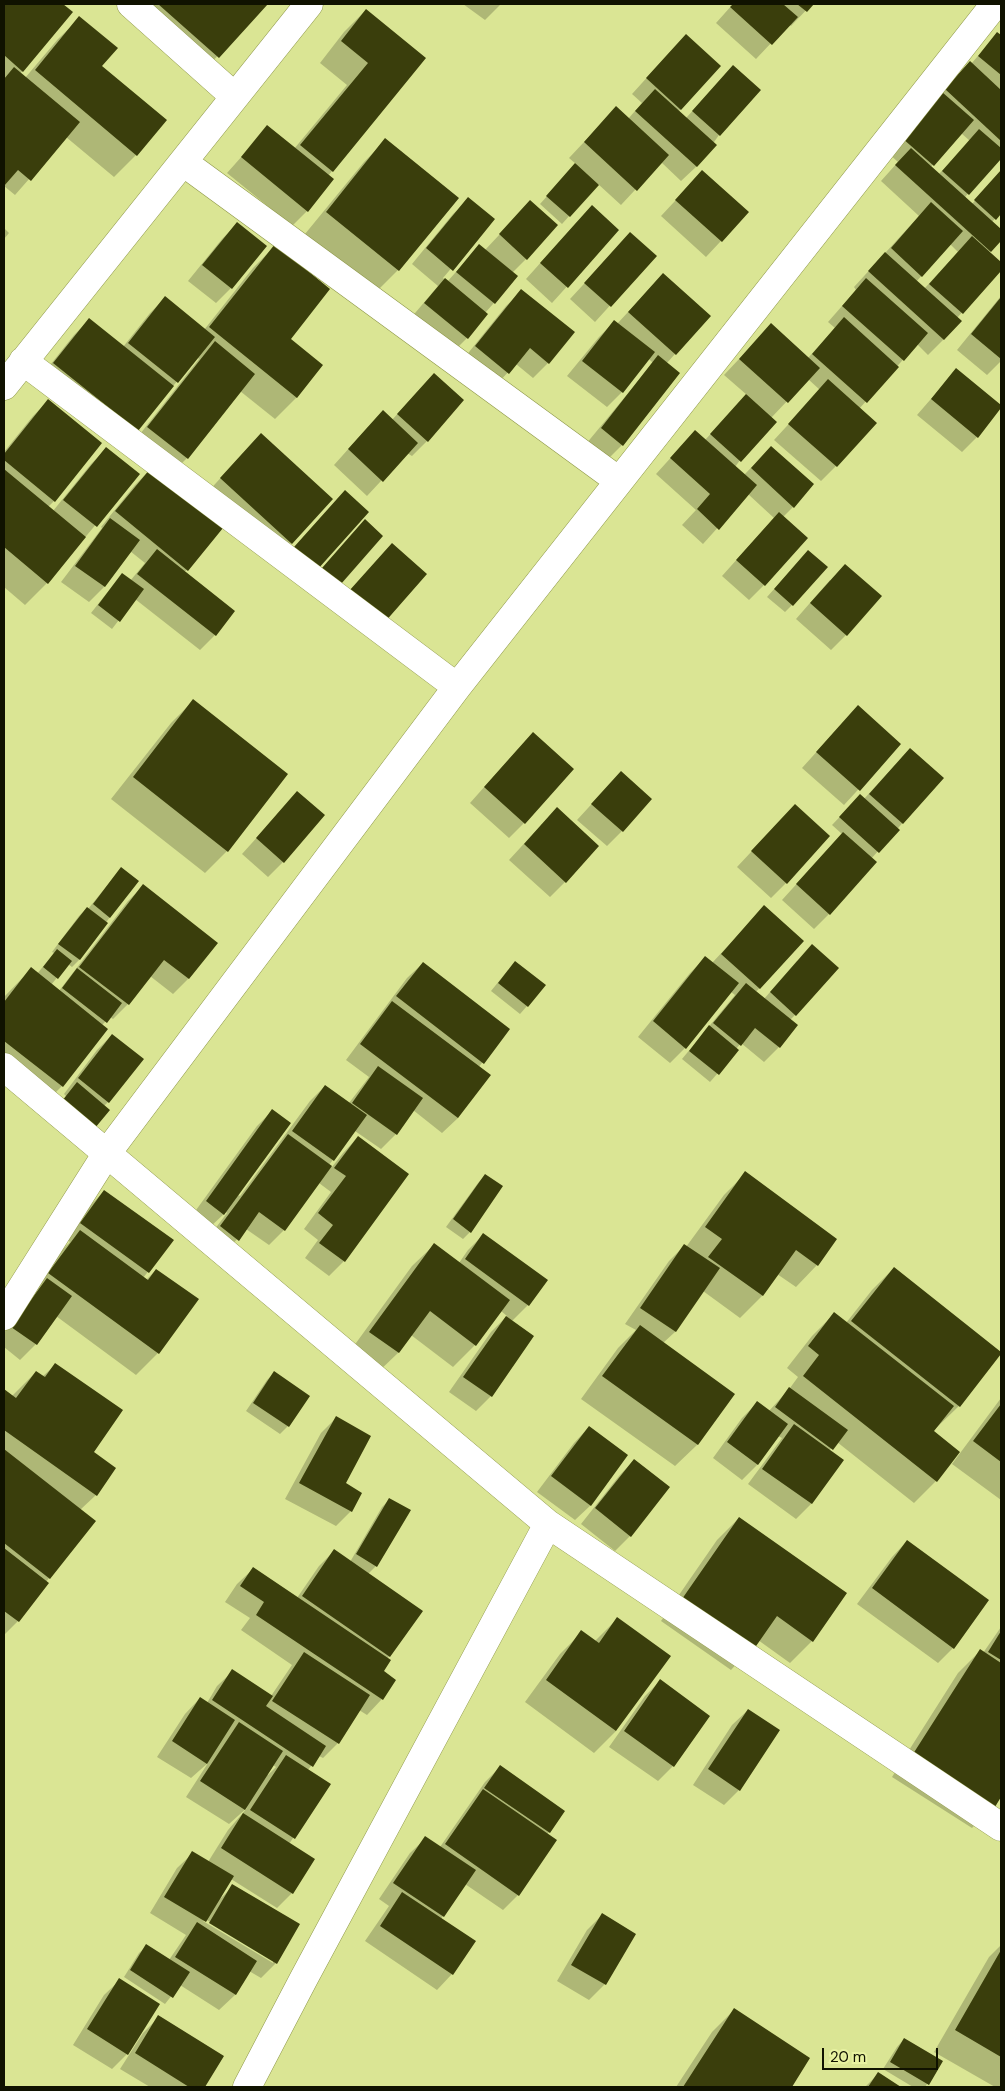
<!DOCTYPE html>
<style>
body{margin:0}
#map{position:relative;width:1005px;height:2091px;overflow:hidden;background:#dae594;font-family:"DM Sans",sans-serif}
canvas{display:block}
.frame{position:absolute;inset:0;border:5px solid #101200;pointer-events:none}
.scale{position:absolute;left:822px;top:2048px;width:116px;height:22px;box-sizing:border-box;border:2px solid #101200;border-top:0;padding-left:6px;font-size:15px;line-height:18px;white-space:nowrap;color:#101200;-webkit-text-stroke:4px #e8f2a1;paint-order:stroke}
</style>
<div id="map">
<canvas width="1005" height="2091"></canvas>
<div class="frame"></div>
<div class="scale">20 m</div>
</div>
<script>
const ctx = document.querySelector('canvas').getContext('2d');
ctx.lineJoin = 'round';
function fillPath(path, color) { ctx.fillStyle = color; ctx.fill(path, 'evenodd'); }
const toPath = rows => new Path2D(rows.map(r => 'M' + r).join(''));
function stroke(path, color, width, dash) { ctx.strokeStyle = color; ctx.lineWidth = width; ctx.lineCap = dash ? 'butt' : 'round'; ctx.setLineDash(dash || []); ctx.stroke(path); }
fillPath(toPath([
 [4,4,61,4,71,12,20,74,25,78,58,39,80,18,136,155,114,177,66,137,15,195,4,186],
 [133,4,266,4,196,79],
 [463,4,501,4,485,20],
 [733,4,812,4,791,26,789,24,756,59,716,23],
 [366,10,425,58,328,176,333,179,307,211,292,226,227,173,268,127,294,149,347,85,320,63,344,32],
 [997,34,1001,37,1001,88,1000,90,1001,91,1001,157,965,197,972,204,1001,171,1001,212,992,222,1001,230,1001,239,989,252,1001,263,1001,269,957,318,944,339,928,355,917,344,859,409,836,466,821,481,774,440,820,390,808,379,771,418,735,467,744,475,771,447,793,507,783,517,764,585,749,600,722,576,774,518,748,494,703,544,682,525,696,510,656,474,695,431,705,440,747,395,724,375,771,325,808,358,835,328,828,322,856,290,854,287,919,216,881,181,898,162,888,153,955,78,970,63,971,64],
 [961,133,970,141,939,174,931,167],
 [950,244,958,252,924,289,916,282],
 [671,51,719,66,679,111,686,118,733,67,719,135,697,166,681,181,661,162,621,205,598,184,562,224,540,204,576,164,569,158,616,108,628,119,642,103,632,94],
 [386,140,457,198,398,270,376,292,305,234,364,162],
 [702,172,747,213,706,257,661,216],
 [469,199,493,219,443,278,447,282,479,246,485,250,530,202,526,259,512,273,517,277,485,313,467,338,452,353,410,319,438,286,412,264,453,214],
 [577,222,618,230,552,303,526,279],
 [237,224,231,288,216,303,188,281,222,239],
 [4,228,9,233,4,239],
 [630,234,655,256,595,322,570,299],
 [275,246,297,397,275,419,240,391,187,458,172,473,133,443,199,359,197,357,137,430,39,379,74,335,89,320,123,347,150,313,165,298,204,330,253,268],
 [663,274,675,354,666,364,622,445,607,460,586,444,653,363,648,358,622,392,607,407,567,376,599,337,614,322,617,324],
 [522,291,548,363,533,378,516,364,493,388,461,362,506,306],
 [1001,296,1001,361,987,375,957,350],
 [956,370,1001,407,977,437,962,452,917,415],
 [419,390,462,401,427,441,412,456,407,453,367,496,334,465,368,427,392,420],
 [48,401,54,501,48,507,53,511,91,464,106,449,138,474,47,583,25,605,4,587,4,452,33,416],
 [246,450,291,543,276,558,206,494],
 [150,470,187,570,184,572,215,635,200,650,135,599,112,629,91,613,122,574,130,581,145,563,130,551,104,587,89,602,61,582,102,528,101,527,135,485],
 [801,559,792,605,785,612,767,597],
 [830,580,846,635,831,650,796,619],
 [193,701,227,851,205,873,111,799,171,723],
 [858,706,900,744,844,805,802,768],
 [518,749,524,823,509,838,470,803],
 [895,765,942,778,871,859,829,914,814,929,782,900,842,834,832,825,853,803,864,799],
 [621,772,622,831,607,846,577,820],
 [297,793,283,862,268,877,242,854],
 [780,821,786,883,771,898,737,867],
 [542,824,565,882,550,897,509,860],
 [114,877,110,917,79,960,72,967,68,964,51,985,59,991,128,901,143,886,216,943,188,979,173,994,150,976,128,1004,113,1019,110,1017,102,1025,62,1086,40,1108,4,1080,4,997,31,969,37,974,54,953,52,952,79,916,87,908,88,909],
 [764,907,802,941,756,992,764,999,797,961,795,1015,790,1020,779,1047,764,1062,741,1043,736,1049,738,1050,710,1082,682,1059,735,995,731,992,685,1048,670,1063,638,1037,690,973,705,958,712,963],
 [423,963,509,1029,478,1068,458,1118,442,1133,413,1110,396,1134,381,1149,355,1131,329,1165,332,1167,343,1153,358,1137,344,1261,329,1276,305,1258,318,1240,304,1229,331,1192,319,1183,284,1230,269,1245,246,1229,223,1255,205,1242,227,1213,226,1212,208,1229,191,1217,257,1126,272,1111,238,1195,240,1196,310,1101,325,1086,349,1103,369,1077,346,1060,407,978],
 [508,970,527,1006,520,1014,491,991],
 [112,1035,108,1102,104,1106,66,1096,64,1094,97,1050],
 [746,1173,817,1265,796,1287,777,1274,762,1296,740,1318,703,1291,675,1332,663,1343,733,1394,697,1445,675,1466,581,1399,618,1348,636,1330,625,1324,669,1261,684,1246,686,1247,724,1195],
 [485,1175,470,1232,463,1239,446,1227,478,1183],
 [104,1191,172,1241,143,1278,146,1280,156,1270,158,1353,136,1375,56,1316,36,1344,20,1360,4,1347,4,1333,58,1254,70,1242,66,1239,89,1207],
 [483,1235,528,1305,512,1321,533,1336,491,1396,476,1411,449,1392,491,1332,507,1316,501,1311,475,1345,453,1367,411,1335,398,1353,376,1374,348,1354,412,1266,434,1245,459,1263,468,1250],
 [894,1268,959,1406,932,1432,936,1481,914,1503,837,1442,829,1451,842,1461,811,1504,796,1519,748,1484,782,1438,778,1436,757,1465,742,1480,713,1458,742,1418,757,1403,769,1411,790,1388,798,1377,787,1368,812,1336,834,1314,846,1323,872,1290],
 [55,1365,92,1452,96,1495,80,1510,94,1521,46,1582,47,1583,18,1621,4,1635,4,1390,12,1396,36,1372,42,1377],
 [274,1373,308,1396,288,1426,280,1434,246,1411,267,1380],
 [1001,1398,1001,1500,952,1464],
 [337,1417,344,1484,351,1511,336,1526,285,1499,321,1433],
 [589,1427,591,1505,575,1520,537,1492,574,1443],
 [634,1460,630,1536,615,1551,581,1524,619,1476],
 [389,1500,376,1566,368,1574,389,1656,382,1672,394,1680,382,1699,367,1715,359,1710,338,1743,323,1758,319,1756,307,1771,329,1785,289,1844,292,1893,277,1908,231,1879,220,1899,233,1886,276,1963,261,1978,249,1971,235,1995,219,2010,180,1985,165,2004,124,1977,139,1953,147,1946,169,1960,186,1935,150,1913,177,1868,193,1853,208,1862,228,1830,248,1807,229,1824,186,1797,208,1763,191,1778,157,1757,185,1714,200,1698,207,1703,217,1686,233,1671,271,1696,292,1665,241,1630,250,1618,225,1602,237,1584,253,1569,297,1598,319,1566,334,1551,350,1562,382,1507],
 [273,1765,276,1767,268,1775,267,1774],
 [205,1919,273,1960,273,1963,203,1921],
 [739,1518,812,1641,790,1663,758,1640,731,1670,661,1621,717,1540],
 [907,1541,953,1648,938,1663,857,1604,892,1557],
 [617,1619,616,1731,594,1753,525,1702,560,1654,582,1632,595,1641],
 [1001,1627,1001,1795,994,1806,972,1828,892,1777,958,1673,980,1651,983,1653],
 [660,1681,708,1716,673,1766,658,1781,609,1747,645,1696],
 [748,1710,739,1790,724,1805,693,1785,732,1725],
 [500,1767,564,1811,547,1835,518,1895,503,1910,465,1884,441,1919,452,1974,437,1990,365,1941,389,1906,379,1899,410,1853,426,1838,440,1847,485,1782],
 [602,1915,634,1934,605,1984,589,2000,557,1981,587,1930],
 [1001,1945,1001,2087,995,2087,934,2052,989,1957],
 [120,1980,127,2054,112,2069,73,2045,104,1995],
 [734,2010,809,2058,790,2087,676,2087,712,2032],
 [159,2017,223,2057,204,2087,150,2087,120,2069,143,2033],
 [904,2039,942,2061,925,2087,913,2087,883,2069,897,2047],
 [878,2074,899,2087,865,2087]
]), '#0003');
fillPath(toPath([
 [4,4,63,4,73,12,23,72,4,55],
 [158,4,268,4,219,58],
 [733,4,783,4,798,17,772,45,730,7],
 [797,4,814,4,807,12],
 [366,9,426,58,333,172,300,145,368,63,341,41],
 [79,16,118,48,102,66,167,120,137,156,35,70],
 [997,32,1001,35,1001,75,978,56],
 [686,34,721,66,681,110,646,78],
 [970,61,1001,90,1001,141,945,89],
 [733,65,761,90,720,136,692,111],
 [14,67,80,122,31,181,18,170,4,186,4,79],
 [655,89,717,145,697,167,635,111],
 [942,92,974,120,934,166,902,138],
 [616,106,669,155,637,191,584,142],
 [267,125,334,179,308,212,241,157],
 [979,129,1001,148,1001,159,969,195,942,171],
 [385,138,459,198,399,271,326,212],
 [911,148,1001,229,1001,241,991,252,895,165],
 [575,163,599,185,570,217,546,196],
 [702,170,749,212,722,242,675,200],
 [1001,170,1001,214,996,220,974,200],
 [468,197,495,219,453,271,426,248],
 [530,200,558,225,527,260,499,234],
 [931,202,963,231,922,277,891,248],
 [592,205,619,230,568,288,540,263],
 [237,222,267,246,232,289,202,265],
 [630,232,657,256,611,307,584,283],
 [972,236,1001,262,1001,271,963,314,929,284],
 [275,244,330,289,291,339,323,365,297,398,209,327],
 [479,244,518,276,495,304,456,272],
 [885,252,962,321,944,340,868,271],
 [663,273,711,316,676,355,628,312],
 [445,278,488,314,468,339,424,303],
 [866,278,928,333,904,361,842,306],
 [521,289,575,332,549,364,530,348,509,374,475,346],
 [165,296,215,337,178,383,128,343],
 [1001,297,1001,359,971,334],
 [844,317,899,367,867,403,812,354],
 [89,318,174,386,138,431,53,363],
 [614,320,655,352,623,393,582,361],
 [771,323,820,368,788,403,739,359],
 [215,341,255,374,188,459,147,427],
 [658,355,680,373,623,446,601,428],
 [956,368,1001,405,1001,408,978,438,931,399],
 [434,373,464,400,428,442,397,414],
 [828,379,877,423,837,467,788,424],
 [746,394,777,422,741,462,710,434],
 [48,399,102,443,55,502,4,460,4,454],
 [383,410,418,443,383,482,348,449],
 [695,430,757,485,719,530,697,509,710,494,670,458],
 [261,433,333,499,292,544,220,478],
 [771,446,814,484,794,508,751,468],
 [106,447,140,474,97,527,63,500],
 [4,469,86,537,48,584,4,547],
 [150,469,223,528,188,571,115,511],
 [345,490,369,512,318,569,294,547],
 [779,512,808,538,765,586,736,560],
 [110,518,140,540,105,587,75,566],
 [365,519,383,536,341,584,322,568],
 [392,543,427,574,384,623,349,591],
 [157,549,235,611,216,636,137,574],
 [808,550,828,567,793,606,774,589],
 [845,564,882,596,847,636,810,603],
 [122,573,144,589,120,622,98,605],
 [193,699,288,774,228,852,133,777],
 [858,705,901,744,860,791,816,752],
 [533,732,574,769,525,824,484,787],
 [910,748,944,778,903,824,869,794],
 [621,771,652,799,623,832,591,804],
 [297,791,325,815,284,863,256,838],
 [860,794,900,830,879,853,839,817],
 [795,804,830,836,787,884,751,851],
 [557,807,599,846,566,883,524,844],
 [843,832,877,862,830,915,796,884],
 [121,867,139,881,110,918,93,904],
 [143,884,218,943,189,979,164,960,129,1005,79,967],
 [764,905,804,941,760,989,721,954],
 [87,907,108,923,80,960,58,944],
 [812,944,839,968,796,1016,770,992],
 [57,949,72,961,58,979,43,967],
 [705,956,739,983,686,1049,653,1021],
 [515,961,546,985,528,1007,498,983],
 [423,962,510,1029,484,1064,396,996],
 [31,967,108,1029,63,1087,4,1041,4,1002],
 [77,968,122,1003,107,1023,62,988],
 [746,983,798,1025,780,1048,755,1028,741,1046,713,1023],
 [392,1001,491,1075,458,1118,360,1044],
 [709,1025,739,1050,719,1075,689,1051],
 [112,1034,144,1059,109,1103,78,1078],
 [378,1066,423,1098,397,1135,352,1103],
 [77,1082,110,1110,95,1128,62,1101],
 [325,1085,367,1115,334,1161,292,1131],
 [272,1109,291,1123,224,1215,206,1201],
 [288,1134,332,1166,285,1231,259,1212,239,1241,220,1226],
 [358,1136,409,1174,345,1262,319,1243,333,1225,318,1213,346,1176,334,1168],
 [745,1171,837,1239,818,1266,796,1250,763,1296,708,1257,722,1239,705,1227],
 [485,1174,503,1186,471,1233,453,1219],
 [104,1190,174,1240,149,1273,80,1223],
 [80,1230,148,1280,156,1269,199,1299,159,1354,48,1273],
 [483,1233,548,1280,529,1306,465,1259],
 [434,1243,510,1300,476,1346,430,1311,399,1353,369,1332],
 [684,1244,720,1268,676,1332,640,1308],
 [894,1267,1001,1352,1001,1354,960,1407,851,1321],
 [47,1278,72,1296,37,1345,11,1327],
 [834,1312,954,1406,934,1431,960,1452,937,1482,803,1376,819,1355,808,1346],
 [506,1316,534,1336,492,1397,463,1377],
 [640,1325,735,1394,698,1445,602,1376],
 [55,1363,123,1410,94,1452,116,1468,97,1496,4,1430,4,1389,16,1398,36,1371,45,1377],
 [274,1371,310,1396,289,1427,253,1403],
 [789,1387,848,1430,833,1450,775,1407],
 [757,1401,788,1424,758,1465,727,1442],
 [1001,1404,1001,1462,973,1441],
 [336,1416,371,1436,346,1483,362,1493,352,1512,299,1483],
 [794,1424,844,1460,812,1504,762,1469],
 [589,1426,628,1455,591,1506,551,1476],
 [4,1449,96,1521,50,1579,4,1543],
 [634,1459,670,1487,631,1537,595,1508],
 [389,1498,411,1510,377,1567,356,1554],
 [739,1517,847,1593,813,1642,777,1616,754,1649,682,1599],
 [907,1540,989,1600,954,1649,872,1588],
 [4,1548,49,1583,19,1622,4,1611],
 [334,1549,423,1611,390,1657,302,1596],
 [253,1567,391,1660,384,1671,396,1680,383,1700,256,1615,264,1602,240,1586],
 [617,1617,671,1656,616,1731,546,1680,581,1630,599,1643],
 [1001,1631,1001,1660,988,1652],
 [980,1649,1001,1663,1001,1797,995,1807,913,1754],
 [304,1652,370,1695,339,1744,272,1701],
 [232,1669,273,1696,266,1706,326,1746,313,1767,212,1700],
 [660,1679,710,1716,674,1767,624,1731],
 [200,1697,235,1720,207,1764,172,1741],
 [748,1709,780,1730,740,1791,708,1769],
 [239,1722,283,1751,245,1810,200,1781],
 [286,1755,331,1784,295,1839,250,1810],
 [500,1765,565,1811,550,1833,484,1788],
 [483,1789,557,1840,519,1896,445,1844],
 [243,1813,315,1859,293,1894,221,1848],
 [425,1836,476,1870,444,1917,393,1883],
 [192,1851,234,1876,206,1922,164,1897],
 [232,1884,300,1924,277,1964,209,1923],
 [402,1892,476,1941,453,1975,380,1926],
 [602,1913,636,1934,606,1985,571,1965],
 [197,1922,257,1961,236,1995,175,1957],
 [146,1944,190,1972,173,1998,130,1970],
 [1001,1950,1001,2057,955,2030],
 [119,1978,160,2004,128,2055,87,2029],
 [734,2008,810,2058,792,2087,683,2087],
 [158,2015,224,2056,205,2087,189,2087,135,2053],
 [904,2038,943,2061,929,2085,890,2062],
 [878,2072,901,2087,868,2087]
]), '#3a3e0c');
const street = toPath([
 [131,4,234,96],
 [183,162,619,481],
 [23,361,457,687],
 [4,386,309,4],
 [4,1067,548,1524,1001,1827],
 [4,1316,107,1153,457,687,995,4],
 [247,2087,303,1980,548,1524]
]);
stroke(street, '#8d9647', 29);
stroke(street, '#fff', 28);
</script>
